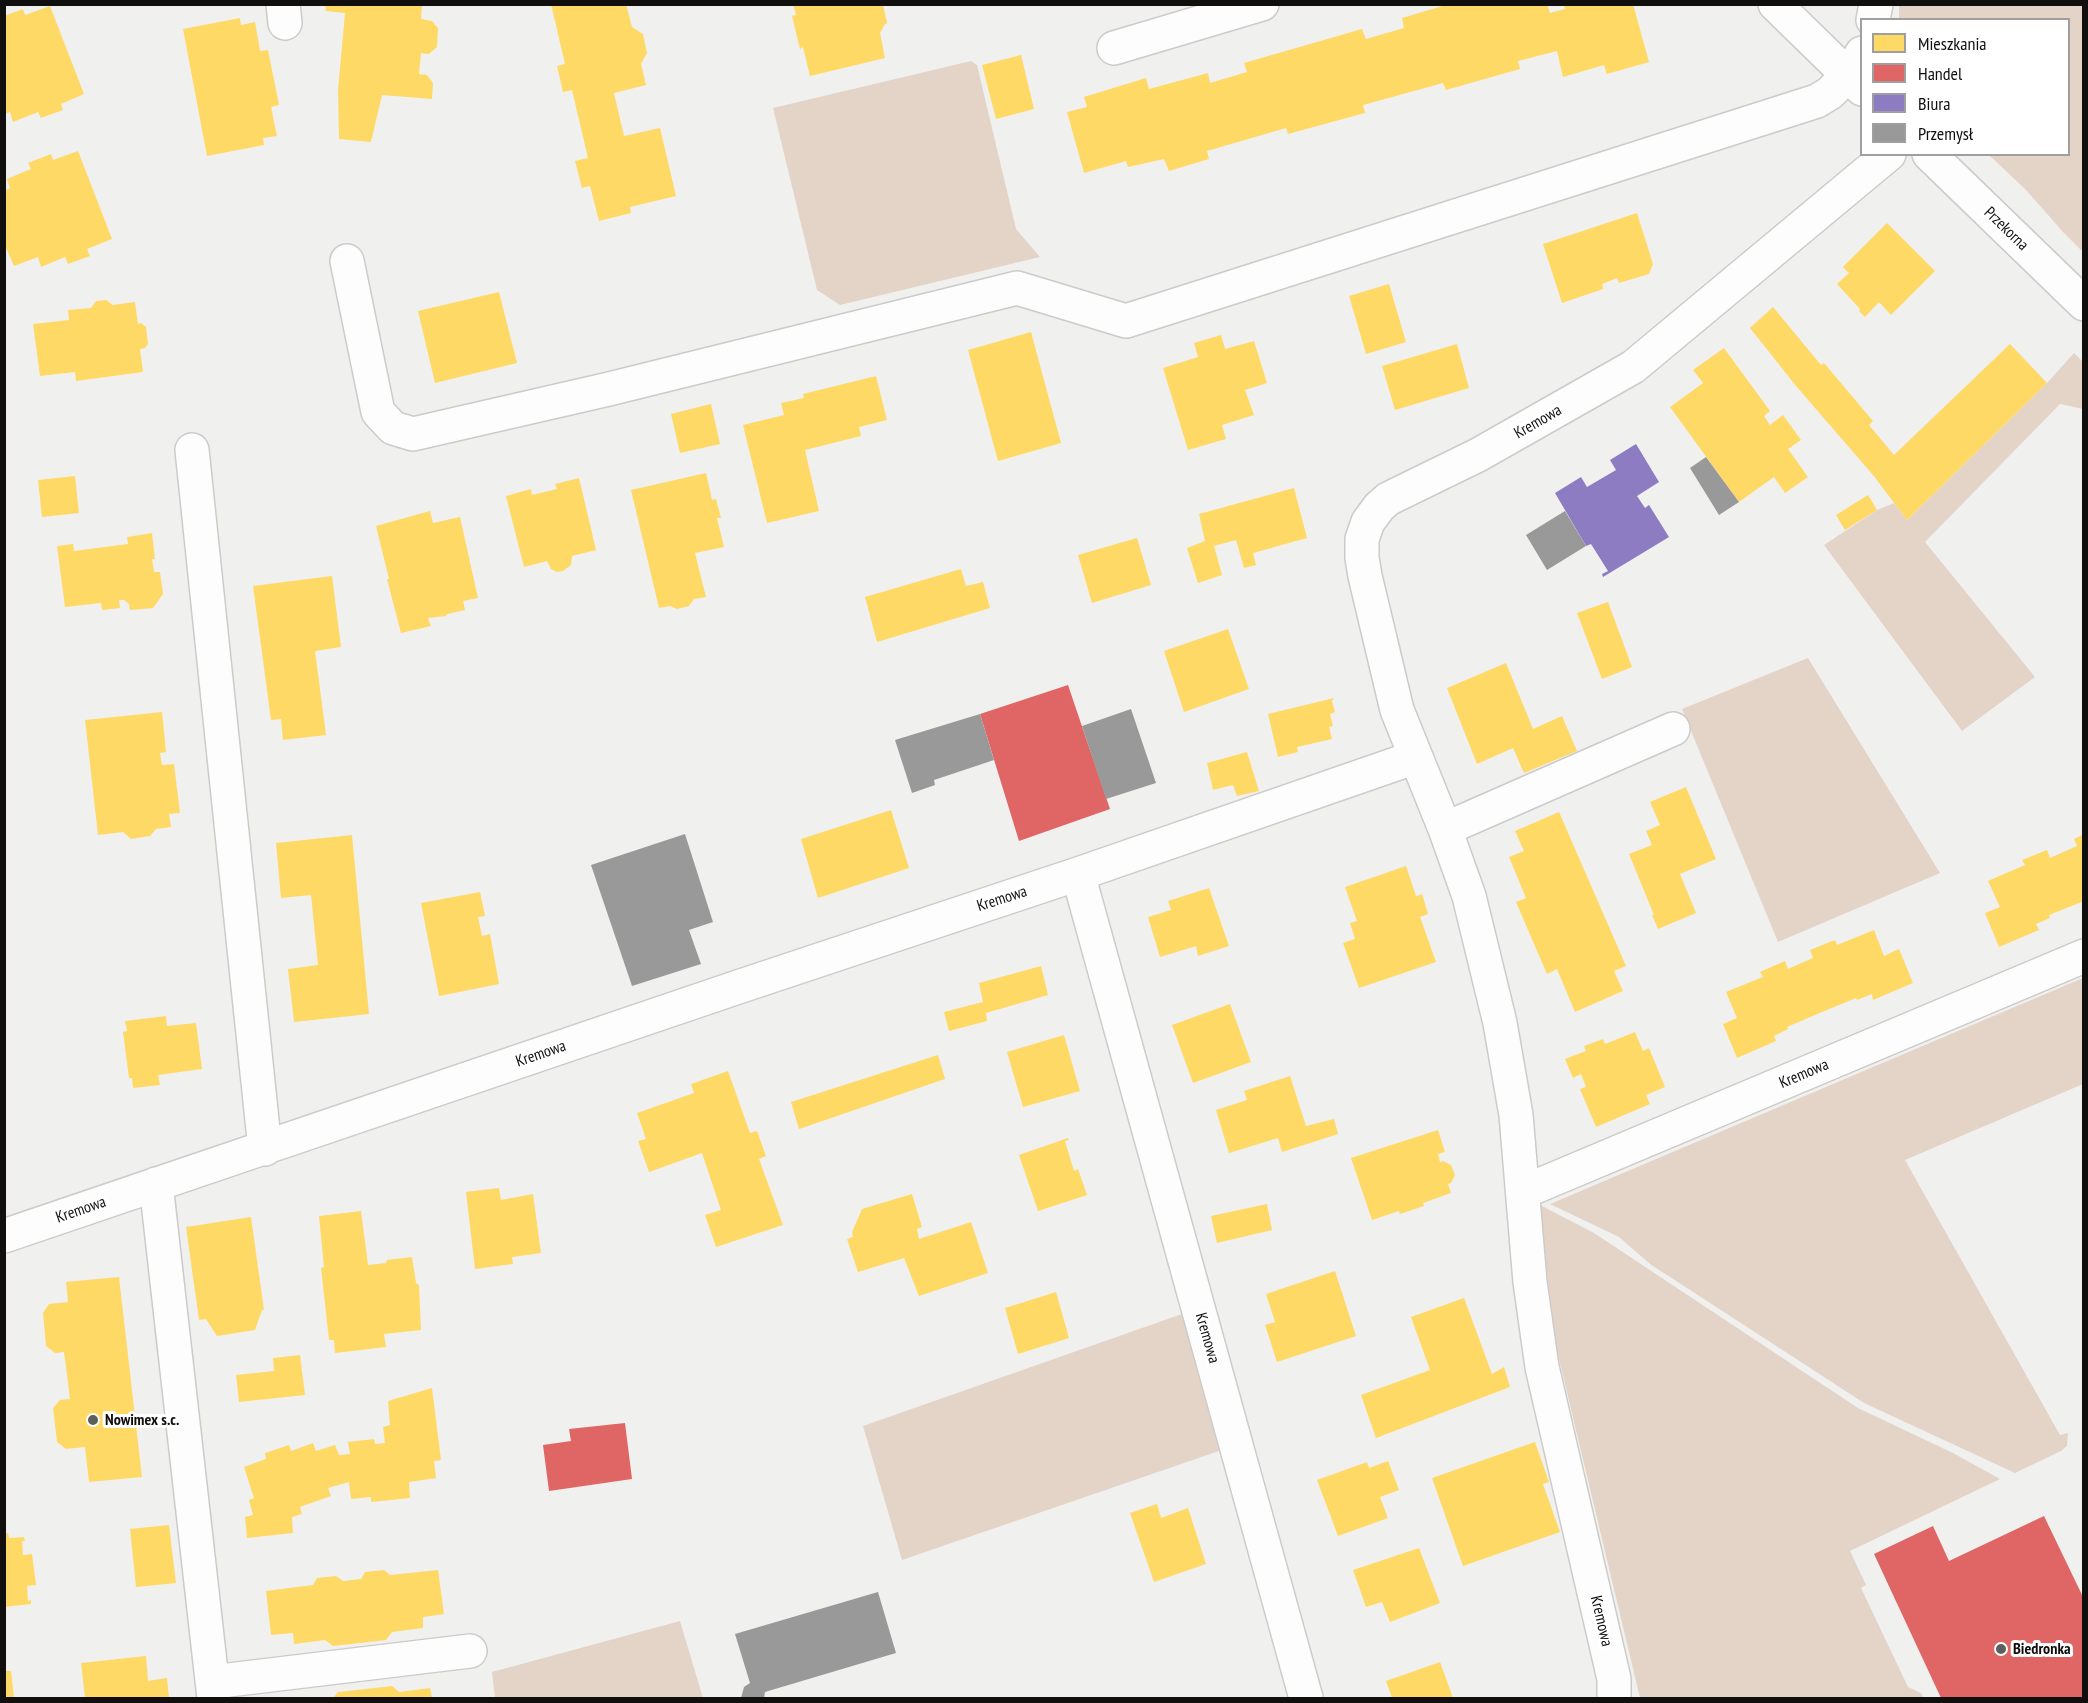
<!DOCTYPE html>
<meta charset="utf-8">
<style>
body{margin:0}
#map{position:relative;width:2088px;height:1703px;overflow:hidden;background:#f0f0ef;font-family:"PT Sans Narrow",sans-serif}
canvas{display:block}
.frame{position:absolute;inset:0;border:6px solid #100f0e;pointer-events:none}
.legend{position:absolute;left:1860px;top:18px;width:210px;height:138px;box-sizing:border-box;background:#fff;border:2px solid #9f9f9f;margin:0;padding:8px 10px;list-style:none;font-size:18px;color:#100f0e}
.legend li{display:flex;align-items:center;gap:12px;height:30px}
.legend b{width:30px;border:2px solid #9f9f9f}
</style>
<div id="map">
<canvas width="2088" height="1703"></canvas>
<div class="frame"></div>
<ul class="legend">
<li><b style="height:16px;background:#ffd966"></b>Mieszkania</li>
<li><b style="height:16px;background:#e06666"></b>Handel</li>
<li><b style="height:16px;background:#8e7cc3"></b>Biura</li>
<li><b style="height:16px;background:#999"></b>Przemysł</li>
</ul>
</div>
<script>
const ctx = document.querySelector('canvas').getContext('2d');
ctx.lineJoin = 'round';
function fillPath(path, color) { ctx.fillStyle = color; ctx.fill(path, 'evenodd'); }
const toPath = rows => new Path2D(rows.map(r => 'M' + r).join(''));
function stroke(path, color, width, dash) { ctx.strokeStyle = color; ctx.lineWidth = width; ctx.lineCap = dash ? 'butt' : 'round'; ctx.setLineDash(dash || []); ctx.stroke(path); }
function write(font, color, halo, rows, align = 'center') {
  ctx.font = font + ' "PT Sans Narrow",sans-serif'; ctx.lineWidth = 6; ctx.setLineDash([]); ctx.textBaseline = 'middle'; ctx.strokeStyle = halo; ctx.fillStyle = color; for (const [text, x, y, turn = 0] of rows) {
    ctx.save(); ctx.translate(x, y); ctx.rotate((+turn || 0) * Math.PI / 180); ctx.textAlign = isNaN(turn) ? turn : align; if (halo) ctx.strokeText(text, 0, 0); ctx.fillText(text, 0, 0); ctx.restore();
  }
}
fillPath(toPath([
 [1899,5,2083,5,2083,252,2063,232,2026,190,1989,155,2068,154,2068,20,1899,19],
 [971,61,977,65,1016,229,1040,257,840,305,817,290,773,108],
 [2074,353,2083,362,2083,409,2060,404,1925,542,2035,677,1962,731,1824,545,1877,510,1894,503,1907,520,2047,383],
 [1808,658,1940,873,1778,942,1682,709],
 [2083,978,2083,1084,1905,1160,2060,1435,2068,1433,2067,1446,2061,1451,2015,1473,1864,1403,1650,1264,1619,1237,1550,1204],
 [1540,1205,1594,1233,1858,1408,1953,1453,2000,1479,1850,1551,1866,1585,1861,1588,1908,1687,1921,1693,1924,1698,1640,1698,1554,1338],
 [1182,1314,1219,1451,902,1560,863,1426],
 [680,1621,703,1698,495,1698,492,1672]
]), '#e4d4c8');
fillPath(toPath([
 [325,4,422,4,421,19,432,21,438,28,437,47,429,54,421,53,419,74,427,75,433,83,432,99,382,95,371,142,339,139,338,90,345,13,326,11],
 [551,4,626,4,632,27,643,34,647,53,641,64,646,85,614,93,624,136,660,128,676,196,630,207,631,213,599,221,590,186,582,188,575,161,588,158,572,90,563,92,557,66,565,64],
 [793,4,883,4,887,23,885,24,880,33,885,58,810,76,803,47,800,49,792,16,796,15],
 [1449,4,1547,4,1550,13,1565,9,1564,4,1633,4,1649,62,1607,74,1604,65,1563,77,1557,51,1518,61,1520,69,1446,90,1443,83,1363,105,1365,113,1288,134,1286,128,1207,151,1209,159,1169,171,1164,159,1128,167,1126,161,1084,173,1067,112,1087,107,1084,97,1146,78,1149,89,1208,73,1210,83,1247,72,1244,63,1362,29,1366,39,1404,28,1402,18],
 [50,6,84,94,61,104,63,110,41,118,38,112,13,122,10,112,4,114,4,16,23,9,25,15],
 [240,18,241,25,255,22,260,51,268,50,279,105,271,107,277,136,263,138,264,145,207,156,183,29],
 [1021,55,1034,109,996,119,982,65],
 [78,151,112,239,87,249,90,256,68,264,65,257,41,267,38,257,14,266,4,243,4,191,10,188,7,179,31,169,28,163,51,154,53,160],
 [1637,213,1653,264,1649,274,1619,283,1617,278,1602,284,1603,289,1562,303,1543,244],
 [1887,223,1935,271,1891,315,1879,302,1865,317,1859,311,1860,309,1837,284,1849,273,1843,267],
 [1389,284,1406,342,1366,354,1349,296],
 [499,292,517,363,435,383,418,311],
 [106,300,113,305,135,302,138,324,141,323,146,327,148,344,145,348,140,349,143,372,76,381,75,372,40,376,33,324,69,320,68,310,91,308,96,301],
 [1773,307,1821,365,1824,363,1873,421,1869,425,1894,455,2010,344,2047,383,1907,520,1873,475,1796,386,1750,328],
 [1031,332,1061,443,998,461,968,350],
 [1221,335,1225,349,1254,341,1267,383,1245,390,1254,415,1222,425,1226,439,1188,450,1163,368,1198,357,1194,343],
 [1457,344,1469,388,1395,410,1382,366],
 [1724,348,1770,411,1764,416,1770,425,1783,415,1801,440,1788,449,1808,477,1785,493,1774,477,1739,502,1670,407,1703,383,1693,370],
 [876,376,887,420,859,427,861,436,805,450,819,511,767,523,743,425,784,415,781,403,804,398,803,394],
 [711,404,720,444,680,453,671,414],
 [706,473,712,500,716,499,721,518,717,518,724,547,695,553,706,597,694,599,689,606,677,609,670,606,659,608,631,490],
 [75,476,79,513,42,517,38,480],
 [579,478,596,550,572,556,571,565,563,571,557,572,551,569,547,561,524,567,506,496,531,489,532,495,557,489,555,484],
 [1294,488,1307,538,1253,553,1256,565,1244,568,1236,540,1214,546,1222,575,1198,583,1187,548,1205,541,1199,514],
 [1868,495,1877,510,1845,530,1836,515],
 [430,511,433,523,460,517,478,598,463,601,465,610,447,614,446,616,428,618,431,626,401,633,387,579,389,579,376,526],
 [152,533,155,559,152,559,154,572,160,572,163,594,153,608,130,610,129,604,124,600,119,600,120,608,102,610,101,603,65,607,57,546,73,544,74,551,128,544,127,537],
 [1137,538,1151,585,1092,603,1078,555],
 [961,569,966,586,983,582,990,608,877,642,865,597],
 [332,576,341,647,315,651,326,735,283,740,281,719,271,720,253,586],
 [1608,602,1632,667,1602,679,1577,613],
 [1228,629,1249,689,1184,712,1164,651],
 [1506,663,1533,729,1562,716,1577,751,1524,773,1513,748,1477,764,1447,688],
 [1334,698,1332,701,1335,712,1330,714,1333,726,1329,727,1332,739,1297,747,1298,752,1278,757,1268,714],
 [162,712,166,752,160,753,162,765,174,764,180,813,169,814,171,827,156,829,150,836,131,839,123,832,98,835,85,720],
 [1247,752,1259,791,1237,796,1233,785,1213,790,1207,763],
 [1686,787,1716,859,1680,874,1696,913,1658,929,1652,915,1654,915,1629,854,1652,845,1646,831,1660,825,1650,802],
 [891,810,909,868,818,898,801,839],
 [1559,812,1626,966,1614,971,1623,991,1575,1012,1557,969,1547,974,1516,902,1526,898,1509,857,1524,851,1515,831],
 [2084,834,2084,901,2049,915,2050,918,2036,924,2039,930,1999,947,1985,913,2000,907,1988,881,2025,865,2022,860,2047,850,2050,858,2077,846,2074,839],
 [352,835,369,1014,294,1022,288,969,318,965,311,895,281,898,276,843],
 [1406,866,1416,896,1422,894,1428,914,1420,917,1436,962,1359,988,1343,943,1355,939,1350,923,1357,921,1345,887],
 [1209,888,1229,946,1198,956,1196,946,1160,957,1148,917,1171,910,1168,901],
 [480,892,485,916,478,917,482,936,490,934,499,984,439,996,421,903],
 [1874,930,1884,956,1899,949,1913,983,1873,1000,1872,994,1857,1000,1856,998,1822,1012,1787,1027,1788,1029,1774,1036,1776,1041,1737,1058,1723,1024,1737,1018,1726,992,1763,977,1760,972,1785,961,1788,969,1813,958,1810,950,1835,940,1837,945],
 [1041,966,1048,995,986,1013,987,1021,949,1031,944,1012,983,1002,979,983],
 [1230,1004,1251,1062,1193,1083,1172,1025],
 [166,1016,167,1026,196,1023,202,1069,158,1075,160,1085,133,1088,132,1078,129,1078,123,1032,127,1031,125,1021],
 [1635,1032,1643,1051,1649,1048,1665,1087,1646,1095,1650,1104,1596,1127,1580,1089,1586,1087,1581,1074,1573,1078,1565,1059,1586,1051,1584,1046,1603,1039,1605,1044],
 [1064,1035,1080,1091,1023,1107,1007,1052],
 [938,1055,945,1079,799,1129,791,1102],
 [728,1071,750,1133,757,1131,766,1156,759,1159,783,1225,716,1247,705,1215,721,1210,702,1153,649,1172,638,1141,646,1139,637,1113,694,1093,691,1084],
 [1290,1076,1306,1126,1334,1119,1338,1134,1282,1152,1278,1138,1229,1153,1216,1110,1247,1100,1244,1091],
 [1438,1130,1445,1152,1438,1154,1440,1162,1443,1161,1451,1165,1455,1175,1451,1183,1448,1184,1451,1193,1423,1203,1424,1206,1400,1214,1399,1211,1372,1220,1351,1158],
 [1068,1138,1069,1140,1065,1141,1074,1171,1078,1169,1087,1195,1038,1211,1019,1155],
 [499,1188,501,1200,533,1194,541,1253,512,1257,513,1264,475,1269,466,1192],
 [912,1194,922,1227,917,1229,919,1239,971,1222,988,1273,919,1296,904,1258,858,1272,847,1239,853,1237,852,1232,862,1209],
 [1267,1204,1272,1230,1217,1243,1211,1216],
 [361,1211,368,1265,386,1263,387,1260,412,1257,416,1283,419,1285,421,1330,384,1334,386,1347,335,1353,334,1340,329,1340,321,1268,324,1267,319,1216],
 [251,1217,264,1310,262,1310,255,1330,217,1336,206,1319,199,1320,186,1227],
 [1335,1271,1356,1336,1277,1362,1265,1325,1275,1322,1266,1294],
 [119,1277,142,1477,89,1482,85,1447,66,1449,57,1442,53,1408,60,1400,70,1399,67,1375,64,1352,55,1353,46,1346,43,1313,49,1304,68,1302,66,1282],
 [1056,1292,1069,1338,1018,1354,1005,1308],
 [1464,1298,1492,1374,1504,1367,1510,1387,1376,1438,1361,1395,1430,1370,1411,1317],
 [300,1355,305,1395,239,1402,236,1375,274,1371,273,1358],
 [432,1388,441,1460,434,1461,436,1478,409,1482,410,1498,371,1502,371,1497,351,1499,349,1482,328,1488,331,1496,300,1507,302,1514,292,1517,293,1533,247,1538,245,1517,253,1515,249,1500,254,1498,244,1467,266,1459,265,1453,289,1445,291,1451,313,1443,316,1451,335,1445,339,1455,350,1454,348,1442,374,1439,375,1444,385,1443,383,1427,390,1425,388,1401],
 [1535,1442,1549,1482,1543,1484,1560,1532,1463,1566,1432,1478],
 [1388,1461,1399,1490,1380,1497,1388,1518,1338,1536,1317,1480,1367,1462,1369,1468],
 [1157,1504,1161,1518,1188,1508,1206,1564,1154,1582,1130,1513],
 [169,1525,176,1583,136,1587,130,1529],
 [8,1533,9,1538,24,1537,25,1541,22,1541,23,1555,32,1554,36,1585,27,1586,28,1601,31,1600,31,1604,4,1607,4,1534],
 [1419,1548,1440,1603,1390,1622,1382,1602,1366,1607,1353,1570],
 [384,1570,390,1575,438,1570,444,1614,423,1617,423,1628,392,1632,386,1640,360,1643,333,1646,325,1640,294,1644,293,1633,271,1635,266,1591,313,1585,317,1578,336,1576,343,1581,361,1579,365,1572],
 [146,1656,148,1681,167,1678,169,1698,85,1698,81,1663],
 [1440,1662,1453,1698,1392,1698,1386,1681],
 [4,1671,11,1671,14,1698,4,1698],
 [392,1686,399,1692,430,1688,432,1698,333,1698,338,1692]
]), '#ffd966');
fillPath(toPath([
 [1068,685,1110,809,1019,841,980,714],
 [625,1423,632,1479,549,1491,543,1445,571,1441,569,1429],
 [2044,1516,2084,1599,2084,1698,1941,1698,1874,1554,1933,1526,1949,1561]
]), '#e06666');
fillPath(toPath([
 [1636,444,1659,482,1637,496,1645,508,1649,505,1669,537,1603,577,1602,574,1608,571,1591,544,1586,546,1555,493,1581,477,1587,487,1616,470,1610,460]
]), '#8e7cc3');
fillPath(toPath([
 [1706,457,1739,502,1719,515,1690,468],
 [1565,511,1586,546,1547,570,1526,535],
 [1131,709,1156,783,1106,799,1082,726],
 [980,714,994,760,934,780,935,785,912,793,895,740],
 [685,834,713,922,689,930,701,964,632,986,591,865],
 [878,1592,896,1653,765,1692,764,1698,741,1698,744,1687,750,1683,735,1634]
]), '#999');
const minor = toPath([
 [283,4,285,23],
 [1775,4,1862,89],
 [1873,20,1876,4],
 [1114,48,1262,4],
 [1929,154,2084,304],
 [347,261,378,412,393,428,413,434,609,389,1017,288,1126,321,1817,101,1830,93,1848,75,1862,53],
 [192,450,265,1149],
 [1445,829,1673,729],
 [1078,874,1306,1698],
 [156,1184,214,1698],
 [1523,1190,1535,1187,2084,956],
 [4,1236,744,985,1078,874,1416,757],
 [212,1682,470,1651],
 [1614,1698,1614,1679,1542,1367,1530,1282,1516,1115,1500,1023,1469,896,1445,829,1397,710,1365,576,1362,558,1362,539,1368,522,1379,507,1388,499,1478,455,1633,367,1889,154]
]);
stroke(minor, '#cbcbca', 36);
stroke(minor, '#fdfdfd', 33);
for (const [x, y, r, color] of [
 [93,1420,6,"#5e5e5d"],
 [2001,1649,6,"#5e5e5d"]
]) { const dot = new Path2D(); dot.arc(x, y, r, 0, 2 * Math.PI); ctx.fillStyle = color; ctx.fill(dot); stroke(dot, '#fff', 2); }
write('16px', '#100f0e', '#fff', [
 ["Przekorna",2006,229,44],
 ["Kremowa",1538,422,-30],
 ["Kremowa",1002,899,-18],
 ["Kremowa",541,1054,-19],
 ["Kremowa",1804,1074,-23],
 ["Kremowa",81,1210,-19],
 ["Kremowa",1207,1338,74],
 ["Kremowa",1601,1621,77]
]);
write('bold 16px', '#100f0e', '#fff', [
 ["Nowimex s.c.",105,1420],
 ["Biedronka",2013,1649]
], 'left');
</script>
